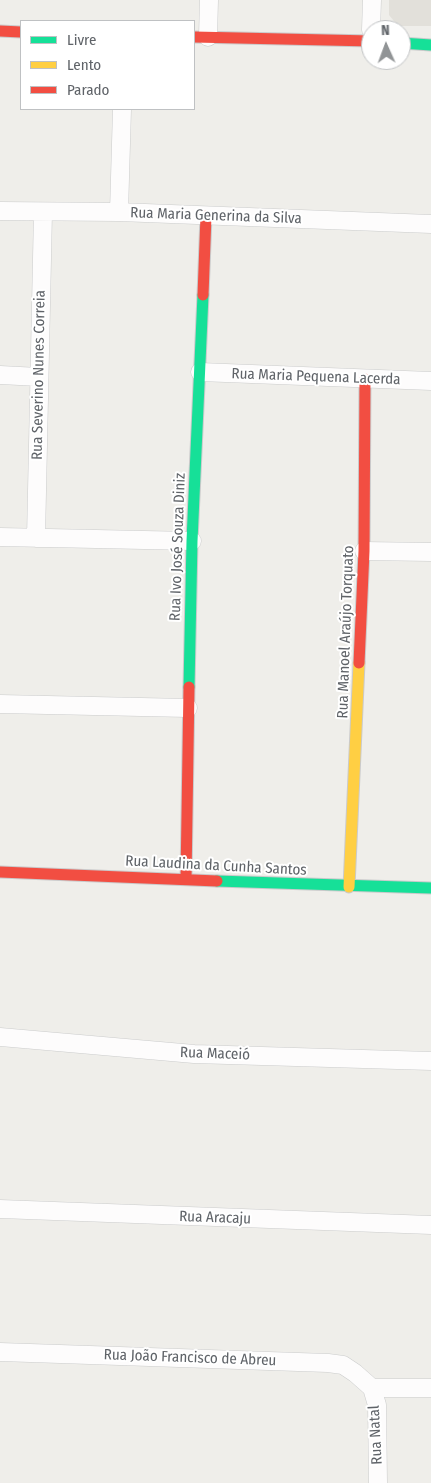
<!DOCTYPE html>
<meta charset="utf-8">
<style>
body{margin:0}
#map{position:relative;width:431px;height:1483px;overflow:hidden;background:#efeeea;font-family:"Fira Sans Condensed",sans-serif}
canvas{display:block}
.legend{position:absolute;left:20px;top:20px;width:175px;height:90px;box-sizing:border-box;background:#fff;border:1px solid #bfc1c3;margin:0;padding:6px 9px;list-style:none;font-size:15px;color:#5f6368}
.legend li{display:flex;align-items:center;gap:10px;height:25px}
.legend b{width:25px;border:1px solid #bfc1c3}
.north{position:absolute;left:361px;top:20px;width:50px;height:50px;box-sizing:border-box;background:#fff;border:1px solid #bfc1c3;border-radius:50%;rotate:358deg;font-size:14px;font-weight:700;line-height:20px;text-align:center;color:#5f6368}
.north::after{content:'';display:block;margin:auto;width:18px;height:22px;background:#919496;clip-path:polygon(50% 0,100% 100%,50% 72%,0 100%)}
</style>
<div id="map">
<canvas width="431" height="1483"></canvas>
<ul class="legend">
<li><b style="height:6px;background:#16e098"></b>Livre</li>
<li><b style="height:6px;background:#ffcf43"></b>Lento</li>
<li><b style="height:6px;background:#f24e42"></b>Parado</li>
</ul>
<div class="north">N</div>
</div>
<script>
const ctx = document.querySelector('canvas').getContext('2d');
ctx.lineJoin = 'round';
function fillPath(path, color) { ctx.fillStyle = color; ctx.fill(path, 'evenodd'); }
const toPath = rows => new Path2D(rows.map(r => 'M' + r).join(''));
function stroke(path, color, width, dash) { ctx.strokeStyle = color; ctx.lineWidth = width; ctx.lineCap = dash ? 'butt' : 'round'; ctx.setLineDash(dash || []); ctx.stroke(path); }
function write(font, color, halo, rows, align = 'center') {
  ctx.font = font + ' "Fira Sans Condensed",sans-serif'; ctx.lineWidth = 4; ctx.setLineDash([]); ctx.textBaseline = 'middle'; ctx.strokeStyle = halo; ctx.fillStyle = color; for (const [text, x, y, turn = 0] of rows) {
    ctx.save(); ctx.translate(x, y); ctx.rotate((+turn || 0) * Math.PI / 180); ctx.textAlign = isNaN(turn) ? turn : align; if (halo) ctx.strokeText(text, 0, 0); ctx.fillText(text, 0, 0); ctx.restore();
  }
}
fillPath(toPath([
 [389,0,431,0,431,26,398,26,389,15]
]), '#e2e0da');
const street = toPath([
 [371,30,372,0],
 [208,37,209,0],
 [0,211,119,212,431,224],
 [119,212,122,109],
 [200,372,431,381],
 [0,375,39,377],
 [0,537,192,541],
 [36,538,43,212],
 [364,551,431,552],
 [0,704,188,708],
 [0,1037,194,1054,431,1061],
 [0,1209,431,1225],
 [0,1352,328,1363,343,1365,355,1373,372,1388],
 [372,1388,377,1405,378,1483],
 [372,1388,431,1388]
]);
const fast = toPath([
 [401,43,431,45],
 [189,687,192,541,203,295],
 [217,881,431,888]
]);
const slow = toPath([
 [349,887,359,663]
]);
const jam = toPath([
 [0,31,21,32],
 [194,37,371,41],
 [203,295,206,216],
 [359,663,364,551,365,379],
 [0,872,217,881],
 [186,879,189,687]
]);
stroke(street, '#cbcccc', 19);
stroke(fast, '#cacacb', 13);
stroke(slow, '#cacacb', 13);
stroke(jam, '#cacacb', 13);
stroke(street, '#fdfcfc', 18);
stroke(fast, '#16e098', 11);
stroke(slow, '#ffcf43', 11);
stroke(jam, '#f24e42', 11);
write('15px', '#5f6368', '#fff', [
 ["Rua Maria Generina da Silva",216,216,2],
 ["Rua Severino Nunes Correia",39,375,-89],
 ["Rua Maria Pequena Lacerda",316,377,2],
 ["Rua Ivo José Souza Diniz",178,547,-88],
 ["Rua Manoel Araújo Torquato",346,632,-88],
 ["Rua Laudina da Cunha Santos",216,866,3],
 ["Rua Maceió",215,1054,2],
 ["Rua Aracaju",215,1218,2],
 ["Rua João Francisco de Abreu",190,1358,2],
 ["Rua Natal",376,1435,-93]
]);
</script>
